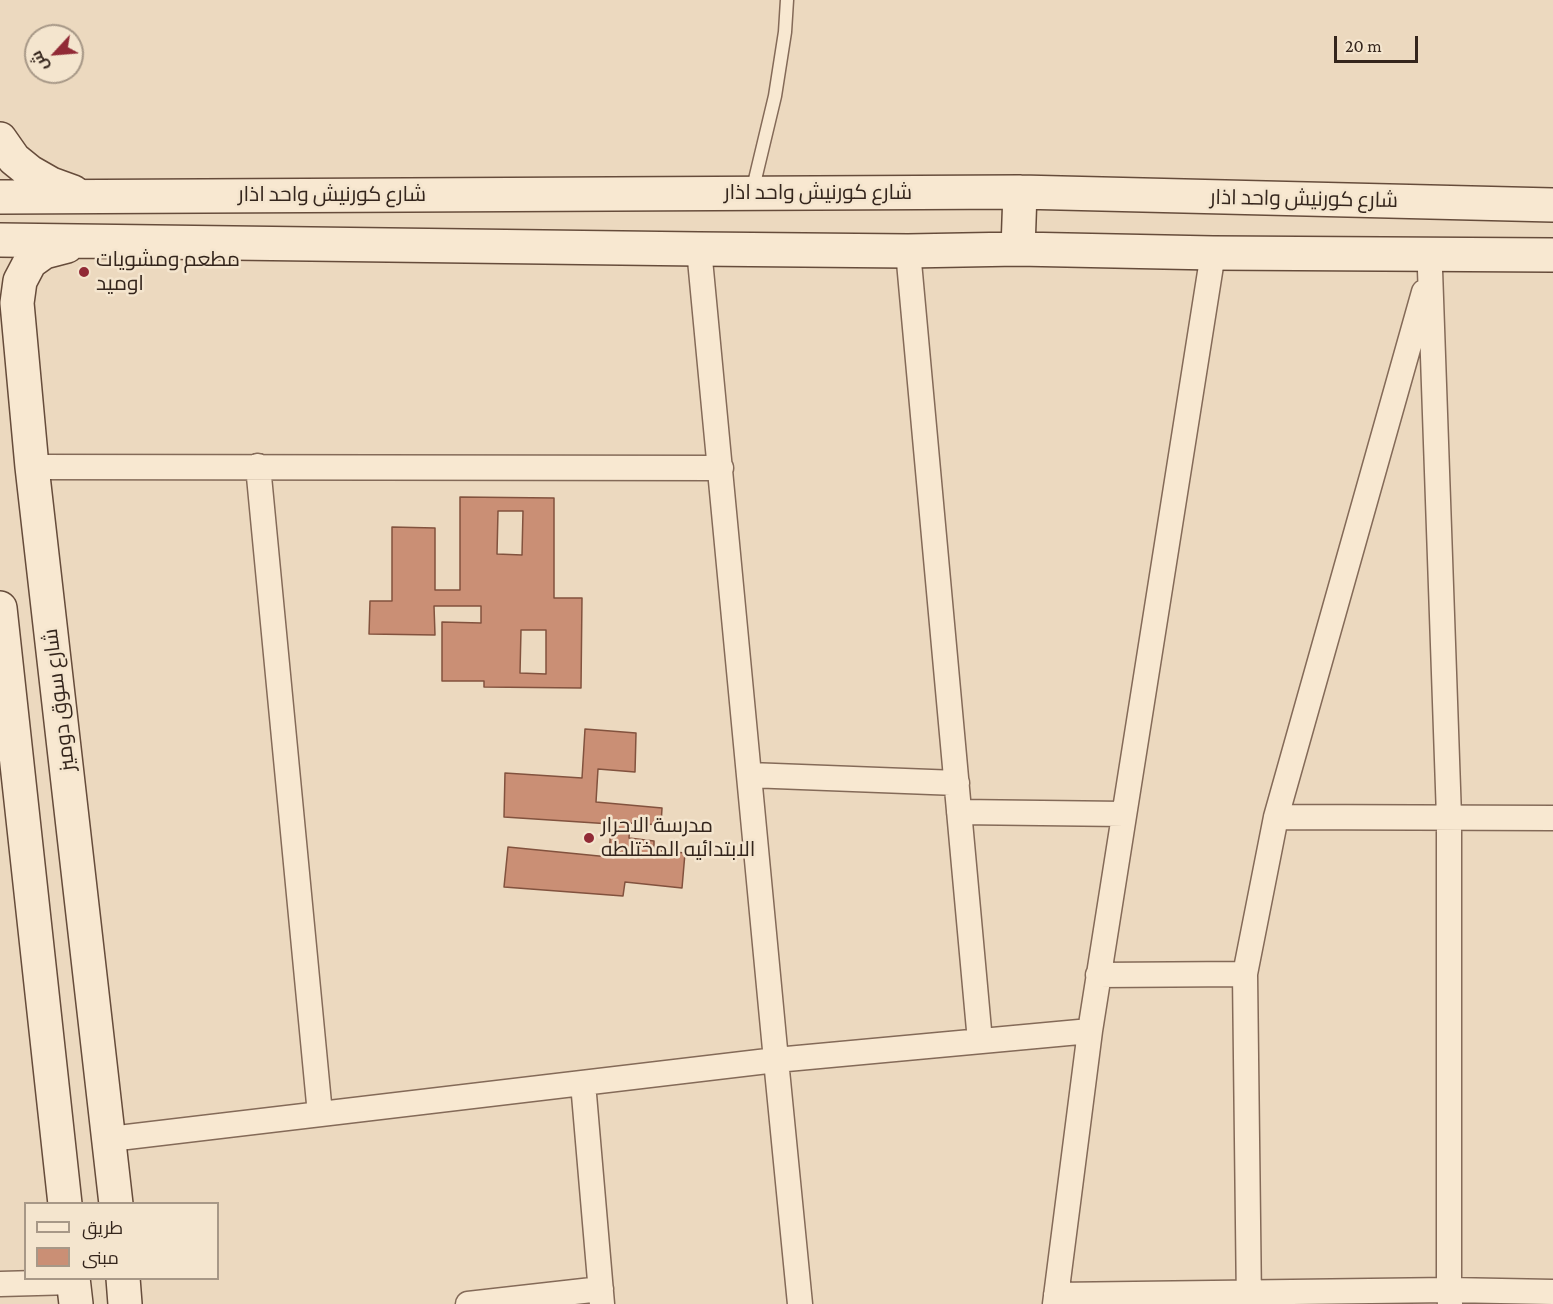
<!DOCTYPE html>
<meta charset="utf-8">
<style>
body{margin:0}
#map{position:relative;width:1553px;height:1304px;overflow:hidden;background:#ecd9bf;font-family:"Crimson Pro",Cairo,serif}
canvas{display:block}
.legend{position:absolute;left:24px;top:1202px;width:195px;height:78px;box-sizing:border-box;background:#f4e5ce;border:2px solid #a79887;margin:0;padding:8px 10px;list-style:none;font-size:18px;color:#34251c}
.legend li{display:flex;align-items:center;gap:12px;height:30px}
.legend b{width:30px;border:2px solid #a79887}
.north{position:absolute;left:24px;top:24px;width:60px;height:60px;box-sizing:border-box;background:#f4e5ce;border:2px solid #a79887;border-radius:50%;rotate:244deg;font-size:16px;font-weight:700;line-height:24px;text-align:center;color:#34251c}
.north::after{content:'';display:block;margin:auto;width:21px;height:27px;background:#912a36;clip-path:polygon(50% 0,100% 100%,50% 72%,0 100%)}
.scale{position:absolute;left:1334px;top:36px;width:84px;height:27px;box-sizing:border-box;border:3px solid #34251c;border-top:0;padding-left:8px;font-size:18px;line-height:21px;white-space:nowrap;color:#34251c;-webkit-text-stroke:4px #f4e5ce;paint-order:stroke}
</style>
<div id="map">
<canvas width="1553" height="1304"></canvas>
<ul class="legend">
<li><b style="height:8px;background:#f8e8d1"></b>طريق</li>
<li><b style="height:16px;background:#ca8f75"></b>مبنى</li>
</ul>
<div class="north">ش</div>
<div class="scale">20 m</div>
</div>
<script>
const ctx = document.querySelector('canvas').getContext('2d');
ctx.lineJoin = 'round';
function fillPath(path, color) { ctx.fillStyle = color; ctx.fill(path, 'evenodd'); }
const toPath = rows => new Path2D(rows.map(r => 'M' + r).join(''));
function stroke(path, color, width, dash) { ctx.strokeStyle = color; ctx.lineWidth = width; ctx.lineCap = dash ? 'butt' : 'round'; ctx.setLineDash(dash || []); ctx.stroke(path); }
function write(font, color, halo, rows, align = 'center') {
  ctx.font = font + ' "Crimson Pro",Cairo,serif'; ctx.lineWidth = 5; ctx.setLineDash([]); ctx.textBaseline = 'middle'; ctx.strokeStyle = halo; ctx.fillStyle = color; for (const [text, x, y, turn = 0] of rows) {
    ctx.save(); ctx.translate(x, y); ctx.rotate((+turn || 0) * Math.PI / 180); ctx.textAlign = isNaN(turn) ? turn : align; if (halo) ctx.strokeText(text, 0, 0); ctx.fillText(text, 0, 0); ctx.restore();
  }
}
const building = toPath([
 [460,497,554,498,554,598,582,598,581,688,484,687,484,681,442,681,442,622,481,623,481,606,434,606,435,635,369,634,370,601,392,601,392,527,435,528,435,590,460,590,460,497],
 [498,511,523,511,522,555,497,554,498,511],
 [521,630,546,630,546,674,520,673,521,630],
 [585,729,636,733,635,772,598,769,596,802,662,808,661,825,630,823,629,838,654,841,654,850,685,853,682,888,625,882,623,896,504,887,508,847,609,857,611,824,504,817,505,773,582,778,585,729]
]);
fillPath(building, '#ca8f75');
stroke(building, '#82523e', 1.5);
const lane = toPath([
 [752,192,775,96,785,32,787,0]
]);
const street = toPath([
 [908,251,980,1041],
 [1430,270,1449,817,1449,1290,1553,1292],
 [258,466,320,1114],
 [32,467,721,468],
 [749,775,957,783],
 [959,812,1124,814],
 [1276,817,1553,818],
 [1098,975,1245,974],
 [1090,1031,1213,253],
 [583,1083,602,1304],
 [110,1139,776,1060,699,249],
 [0,1284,74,1282],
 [1056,1295,1449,1290,1450,1304],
 [468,1304,601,1289],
 [800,1304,776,1060,1090,1031,1055,1304],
 [1249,1304,1245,974,1276,817,1424,292]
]);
const secondary = toPath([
 [0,139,14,159,30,172,51,184,73,192],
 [0,197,1020,192,1553,205],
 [0,240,699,249,908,251,1018,249,1213,253,1553,255],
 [67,246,44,252,30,262,20,281,17,303,32,467,116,1204],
 [1018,249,1020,192],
 [0,608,65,1204],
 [73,1278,76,1304],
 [123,1278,125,1304]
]);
stroke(lane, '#846a58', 15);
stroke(street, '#846a58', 27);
stroke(secondary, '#664c3b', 36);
stroke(lane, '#f8e8d1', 12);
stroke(street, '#f8e8d1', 24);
stroke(secondary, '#f8e8d1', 33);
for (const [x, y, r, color] of [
 [84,272,6,"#912a36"],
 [589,838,6,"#912a36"]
]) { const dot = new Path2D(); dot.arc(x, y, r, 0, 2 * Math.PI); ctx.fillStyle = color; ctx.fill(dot); stroke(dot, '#f4e5ce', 2); }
write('21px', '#34251c', '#f4e5ce', [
 ["شارع كورنيش واحد اذار",818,193],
 ["شارع كورنيش واحد اذار",332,195],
 ["شارع كورنيش واحد اذار",1304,199,1],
 ["شارع سوق دوميز",59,700,-97]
]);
write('21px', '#34251c', '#f4e5ce', [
 ["مطعم ومشويات",96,260],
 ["اوميد",96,284],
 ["مدرسة الاحرار",601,826],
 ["الابتدائيه المختلطه",601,850]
], 'left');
</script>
